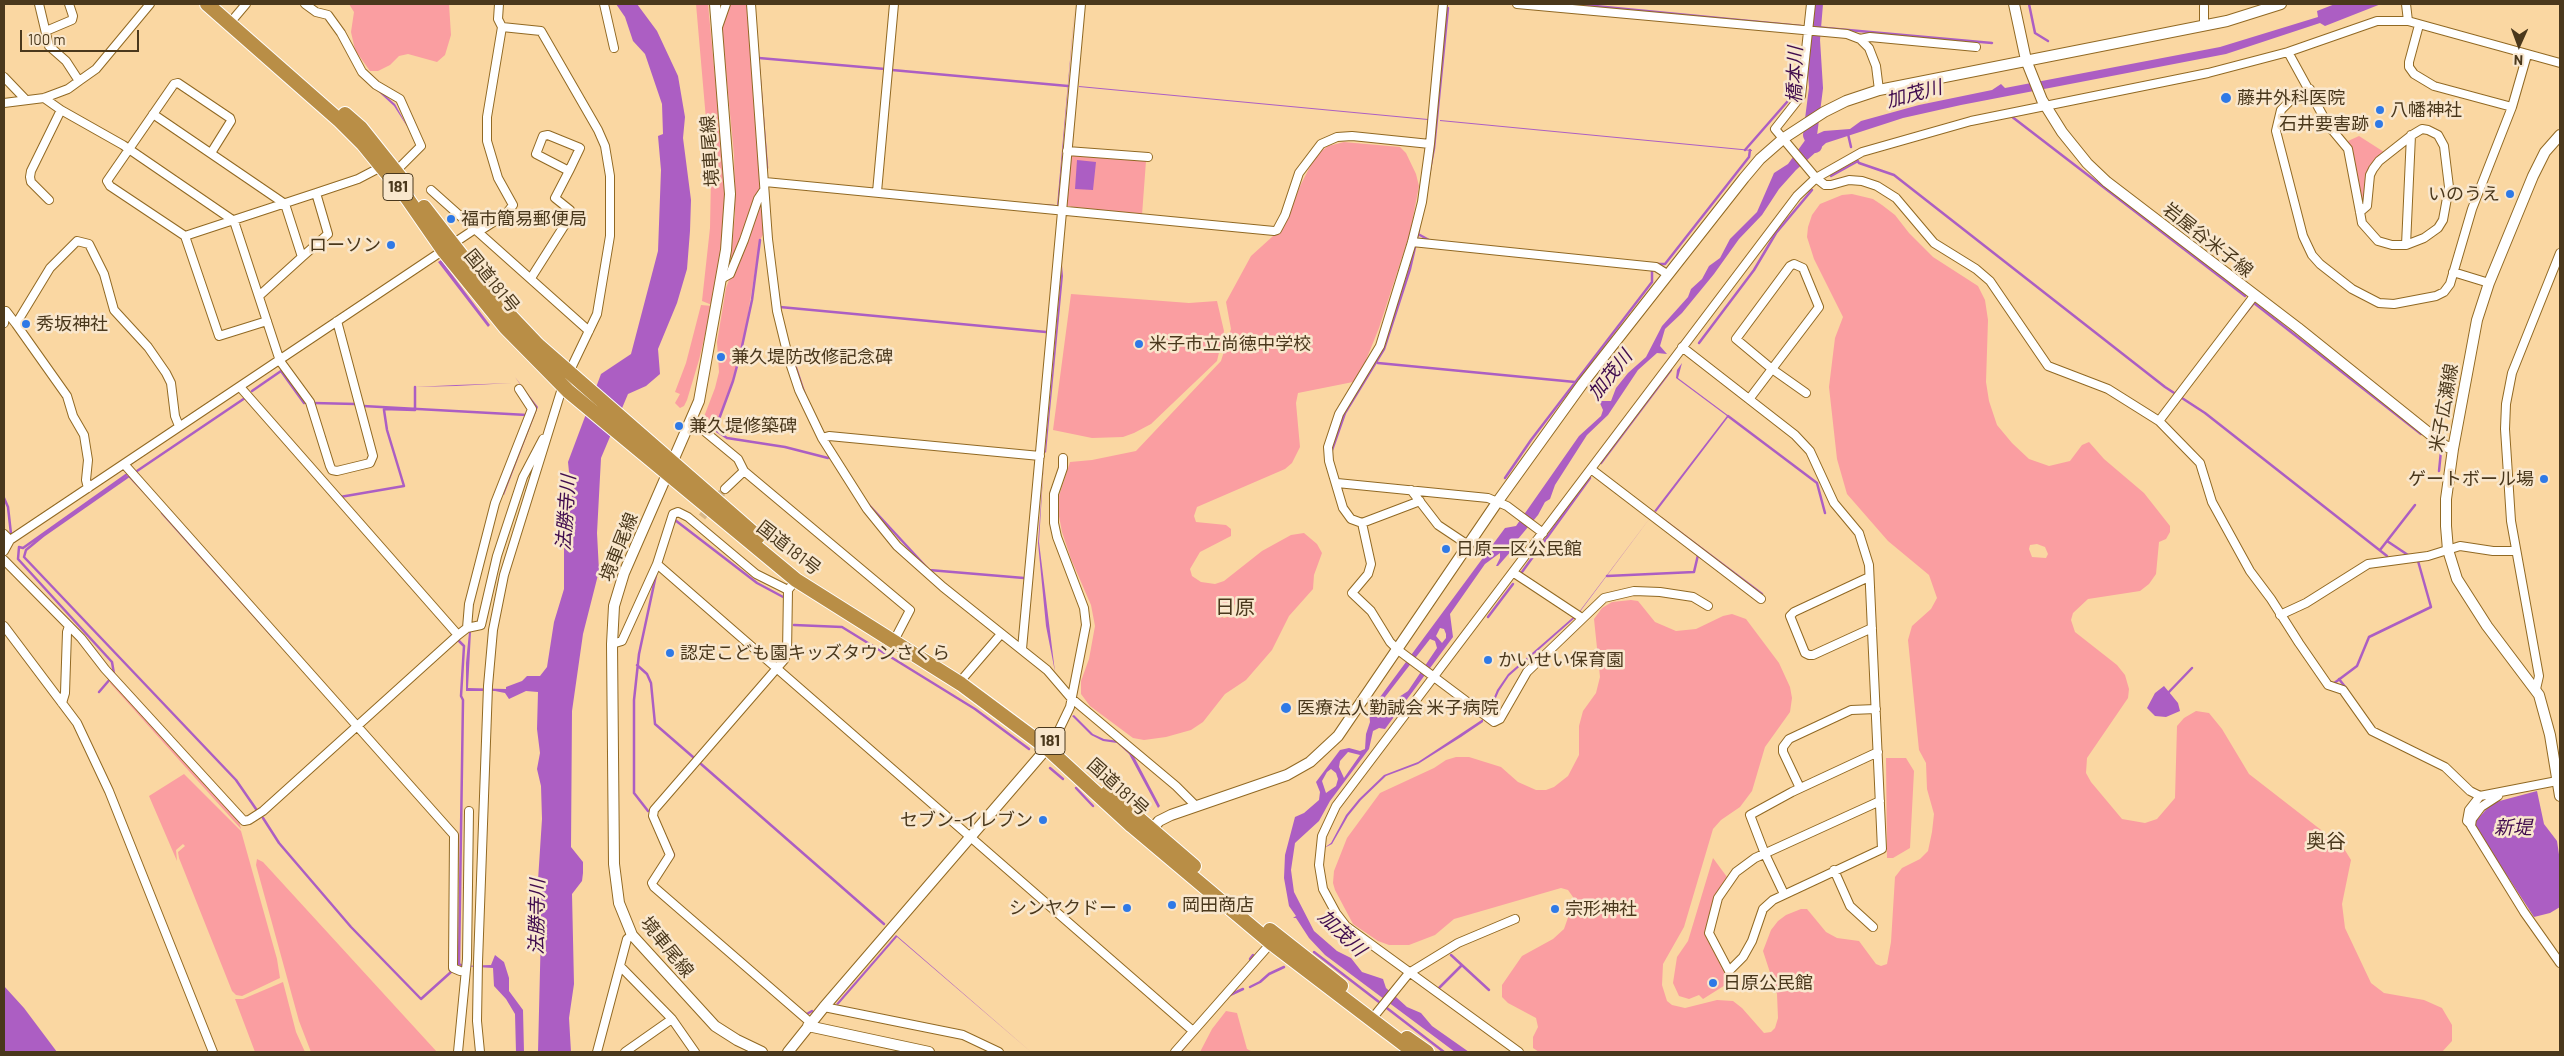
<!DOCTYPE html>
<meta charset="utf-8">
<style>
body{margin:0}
#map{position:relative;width:2564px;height:1056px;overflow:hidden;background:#fad7a2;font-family:Barlow,sans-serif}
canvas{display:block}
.frame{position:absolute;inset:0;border:5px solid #4a381c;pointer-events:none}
.north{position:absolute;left:2494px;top:20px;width:50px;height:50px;-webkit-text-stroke:4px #f9e7cd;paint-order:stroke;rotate:182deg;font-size:14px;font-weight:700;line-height:20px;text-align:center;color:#4a381c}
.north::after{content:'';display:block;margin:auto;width:18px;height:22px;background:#4a381c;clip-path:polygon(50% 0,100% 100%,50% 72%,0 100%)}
.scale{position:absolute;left:20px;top:30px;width:119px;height:22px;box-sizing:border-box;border:2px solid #4a381c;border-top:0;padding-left:6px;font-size:15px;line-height:18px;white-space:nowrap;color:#4a381c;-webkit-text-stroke:4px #f9e7cd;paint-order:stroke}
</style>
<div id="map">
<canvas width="2564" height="1056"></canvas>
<div class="frame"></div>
<div class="north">N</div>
<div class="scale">100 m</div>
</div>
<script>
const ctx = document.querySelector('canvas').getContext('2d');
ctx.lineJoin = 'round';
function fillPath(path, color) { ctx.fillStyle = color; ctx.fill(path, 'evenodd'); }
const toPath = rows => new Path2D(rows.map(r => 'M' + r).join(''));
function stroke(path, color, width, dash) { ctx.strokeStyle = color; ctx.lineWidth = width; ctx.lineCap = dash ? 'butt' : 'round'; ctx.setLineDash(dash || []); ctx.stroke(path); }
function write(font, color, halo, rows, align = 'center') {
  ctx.font = font + ' Barlow,"Noto Sans JP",sans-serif'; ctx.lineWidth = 5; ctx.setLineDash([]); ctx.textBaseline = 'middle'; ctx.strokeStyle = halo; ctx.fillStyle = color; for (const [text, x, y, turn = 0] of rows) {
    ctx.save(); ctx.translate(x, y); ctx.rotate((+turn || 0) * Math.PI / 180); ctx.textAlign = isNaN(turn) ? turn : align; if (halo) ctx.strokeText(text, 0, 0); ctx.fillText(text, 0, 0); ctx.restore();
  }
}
fillPath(toPath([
 [349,4,449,4,451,35,445,55,437,62,408,54,399,56,390,65,378,71,370,71,355,50,351,32,354,12],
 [696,4,708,4,722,149,725,207,722,250,712,305,702,301,710,228,711,177],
 [729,4,749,4,762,186,730,266,735,214,734,155,722,31],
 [2359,136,2384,152,2370,165,2367,172,2364,202,2362,203,2352,149,2348,141],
 [1344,142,1400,147,1406,153,1416,174,1419,186,1410,233,1379,328,1362,370,1353,382,1298,393,1296,403,1300,447,1292,463,1285,469,1197,507,1194,516,1196,522,1226,525,1231,529,1231,536,1200,552,1190,569,1192,576,1201,582,1215,584,1224,581,1262,551,1291,535,1304,533,1317,544,1322,553,1314,575,1313,589,1289,616,1272,650,1246,680,1225,694,1203,722,1191,730,1166,737,1144,740,1133,738,1090,706,1081,694,1081,681,1089,659,1095,626,1091,605,1071,559,1062,532,1058,511,1058,499,1070,462,1092,460,1136,451,1221,361,1231,329,1226,302,1251,256,1283,227,1301,184,1316,155,1328,146],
 [1237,604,1240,611,1237,614,1224,618,1219,615,1222,608],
 [1071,154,1146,161,1142,215,1067,206],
 [1852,194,1873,199,1882,205,1895,215,1909,233,1933,257,1978,286,1985,300,1988,320,1986,382,1989,401,1997,425,2012,443,2029,459,2049,466,2070,461,2082,445,2089,442,2104,459,2144,493,2170,526,2170,532,2166,539,2159,542,2156,574,2149,584,2140,591,2088,599,2073,613,2071,620,2075,632,2117,665,2125,675,2129,689,2128,698,2087,758,2086,773,2091,782,2122,819,2145,823,2157,819,2175,798,2177,726,2184,718,2196,711,2209,713,2222,729,2249,774,2343,847,2351,860,2342,904,2345,928,2371,983,2384,993,2424,1000,2442,1008,2452,1025,2452,1041,2442,1052,1539,1052,1533,1048,1533,1037,1538,1027,1536,1018,1508,1003,1502,997,1502,985,1522,956,1553,939,1564,929,1572,906,1573,897,1568,890,1561,888,1454,919,1435,935,1409,945,1389,945,1378,941,1353,924,1335,890,1333,883,1334,871,1347,838,1380,793,1434,768,1446,760,1456,757,1469,757,1501,767,1518,782,1536,790,1546,790,1554,787,1568,776,1579,755,1579,726,1583,711,1596,693,1600,677,1594,619,1602,608,1612,602,1631,600,1638,601,1655,622,1676,631,1696,629,1723,616,1732,614,1746,619,1779,663,1790,687,1792,698,1790,712,1765,747,1752,791,1740,807,1721,820,1713,829,1684,927,1663,964,1662,985,1667,1001,1672,1005,1685,1008,1717,1000,1733,1001,1742,1008,1764,1033,1771,1032,1775,1028,1778,1018,1777,994,1763,951,1771,930,1778,921,1786,915,1801,909,1807,909,1826,932,1837,938,1859,941,1876,964,1881,966,1887,964,1891,942,1895,877,1902,868,1920,859,1928,851,1932,832,1934,814,1927,789,1926,763,1919,750,1908,640,1912,626,1931,609,1937,598,1929,575,1888,541,1847,494,1837,459,1829,387,1835,338,1843,317,1814,259,1807,237,1808,227,1812,215,1820,204,1842,195],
 [2037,544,2045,547,2048,554,2046,558,2032,557,2029,549,2030,545],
 [763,198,765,231,760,240,745,332,733,381,715,430,702,422,715,388,719,372,717,342,726,288,759,201],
 [1071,294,1189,303,1217,301,1224,331,1217,361,1151,424,1134,433,1123,437,1092,438,1053,430],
 [701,305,712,306,699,360,687,400,684,406,680,408,675,403,680,394,675,392,686,363],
 [112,678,238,817,241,829,110,683],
 [1886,758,1906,758,1914,771,1910,848,1893,858,1887,858],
 [184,774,241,831,277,959,280,978,242,996,236,995,232,991,179,858,178,852,185,846,183,844,176,850,177,861,149,796],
 [1713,858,1727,877,1714,898,1705,934,1730,982,1703,999,1699,995,1689,999,1679,996,1673,983,1677,957,1688,941],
 [257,859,263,862,437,1052,311,1052,299,1021,256,865],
 [283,982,296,1032,305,1052,255,1052,235,999,243,999],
 [1226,1011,1237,1013,1247,1049,1253,1052,1200,1052,1212,1029]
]), '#fa9ea1');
fillPath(toPath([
 [616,4,637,4,657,31,678,76,685,117,683,138,691,200,690,231,687,269,677,303,658,349,660,374,646,386,628,394,601,458,597,533,599,571,583,634,572,711,571,847,583,862,583,873,582,881,572,894,574,984,569,1018,571,1052,538,1052,541,929,536,911,542,819,541,786,537,769,540,753,537,729,538,692,526,691,509,699,505,693,495,691,466,691,466,663,469,632,471,632,468,688,506,689,506,687,522,681,527,676,540,676,547,667,554,622,564,589,564,536,575,480,569,472,568,462,601,374,631,354,658,251,661,170,658,136,663,134,662,104,645,54,633,41,625,17],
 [1075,4,1058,206,1057,206,1070,60],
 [2335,4,2381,4,2325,26,2320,23,2226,54,1961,105,1903,118,1826,143,1796,170,1779,189,1762,215,1739,239,1714,274,1682,313,1665,329,1660,346,1667,354,1657,353,1638,370,1608,415,1587,435,1555,485,1550,499,1545,502,1538,515,1513,545,1512,550,1498,566,1496,566,1500,558,1500,553,1485,564,1450,614,1453,637,1385,729,1379,728,1373,731,1369,749,1330,801,1319,821,1295,843,1291,870,1294,892,1314,931,1337,951,1351,958,1362,972,1383,979,1386,988,1407,1007,1421,1013,1432,1026,1469,1052,1455,1052,1325,955,1309,938,1296,918,1293,918,1296,916,1289,906,1284,878,1285,855,1295,817,1304,813,1319,800,1320,792,1316,782,1340,750,1349,748,1360,751,1365,749,1366,734,1370,722,1369,712,1505,528,1516,526,1579,436,1601,416,1603,410,1599,401,1611,401,1616,388,1628,373,1646,357,1662,326,1688,297,1691,289,1702,279,1709,266,1720,258,1730,239,1757,212,1774,173,1788,164,1806,139,1824,131,1850,129,1861,121,1919,105,1992,90,2001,84,2005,88,2220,47,2318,17,2317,11],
 [1440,628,1444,629,1446,634,1446,638,1442,643,1436,636],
 [1430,639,1435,641,1437,648,1408,691,1399,697,1388,712,1376,717,1385,697],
 [1348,752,1360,755,1344,778,1339,767,1340,761],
 [1331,769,1336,773,1338,779,1336,786,1326,793,1322,781,1327,772],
 [344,44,360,73,395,104,410,131,394,106,359,74],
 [1079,86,1428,119,1428,120,1079,87],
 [1440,120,1752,150,1752,151,1440,121],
 [1077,160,1096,162,1093,190,1075,189],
 [441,260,490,325,488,327,438,262],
 [1062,265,1063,276,1046,453,1045,452],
 [1682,363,1678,378,1729,416,1656,512,1654,511,1727,416,1676,378,1677,370],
 [515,377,538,407,504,495,502,494,536,407],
 [512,383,456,386,414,387,456,385],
 [1044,460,1039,542,1055,672,1046,626,1038,543],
 [1650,518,1576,617,1509,676,1499,691,1489,714,1487,714,1497,690,1508,674,1579,612],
 [2164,686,2178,703,2180,711,2166,717,2155,716,2147,708,2155,693],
 [1074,715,1093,734,1104,739,1119,741,1132,753,1160,806,1158,808,1129,754,1117,743,1103,741,1091,735,1072,716],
 [1483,719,1483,722,1461,737,1418,764,1386,776,1361,800,1348,816,1332,844,1324,848,1331,843,1346,815,1359,799,1384,775,1418,762],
 [2537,791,2544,824,2557,841,2560,861,2560,907,2550,913,2534,917,2476,828,2475,822,2492,803],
 [896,935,1031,1052,897,937,838,1005,836,1004],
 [495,955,504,962,509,978,509,991,523,1010,524,1052,516,1052,515,1014,506,999,494,986,493,968,460,966,491,965],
 [4,986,24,1008,57,1052,4,1052]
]), '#ac5ec3');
stroke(toPath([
 [1574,4,1801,26],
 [2029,4,2035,33,2048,41],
 [1815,27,1992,43],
 [759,58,885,69],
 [759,69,767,168],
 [892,70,1068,86],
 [2011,116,2245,296],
 [1848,134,1851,147],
 [1745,150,1794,94],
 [1856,159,1859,163,1894,175,2165,387,2205,413,2387,556],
 [1429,175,1434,148,1448,8],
 [1831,176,1858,161],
 [1039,205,1054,206],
 [1418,234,1429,240],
 [760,240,752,300,741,351,733,381,715,430,727,438,785,447,828,458],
 [1655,264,1665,264,1749,157,1750,150],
 [780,307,1046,332],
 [2239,321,2254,303,2421,434],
 [1699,343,1754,270,1776,233,1812,190],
 [791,353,805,395],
 [1378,363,1575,382],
 [252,391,281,371,304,403],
 [313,403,356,404],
 [363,406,527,415],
 [1728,416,1817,483,1825,513],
 [2432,444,2441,451,2439,471],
 [1332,450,1345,413,1384,349,1410,269,1419,230],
 [1601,463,1671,370],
 [134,473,245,398,247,399],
 [1505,478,1531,440,1652,282,1652,269],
 [340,497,404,486,387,430,384,410,384,409,415,410,415,387],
 [4,498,8,507,11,534],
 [868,504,929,570,1024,578],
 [159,508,129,476,43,536,26,550,24,557,236,780,256,809],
 [162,513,273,637],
 [1661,518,1762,594],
 [674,523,675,520,757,583,785,598],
 [2387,541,2408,555],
 [2380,550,2415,505],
 [1522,572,1590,478],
 [1607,576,1694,572,1698,555,1699,556],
 [1488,617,1513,584],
 [794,625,842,627,975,709,1029,749],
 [457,639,464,646,461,696,463,700,459,964,463,966],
 [637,665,647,674,651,683,655,724,693,757],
 [114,674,112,662,18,559,19,547,23,548,126,475],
 [2339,679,2346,688],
 [2333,684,2357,666,2369,637,2431,607,2418,561],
 [99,692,111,678],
 [2167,694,2192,668],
 [701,764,884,924],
 [1050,768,1063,779],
 [1076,788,1093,806],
 [648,811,634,793,634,700,639,654,656,575],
 [263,818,279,843,351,927,421,999,451,972],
 [663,831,674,855,673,857],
 [1314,952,1444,1052],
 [1451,955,1489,990],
 [1250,959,1253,955],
 [1250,987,1260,982,1269,974,1284,967],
 [1439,988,1461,966],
 [1230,995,1243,989],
 [805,1015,812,1011],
 [1180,1052,1190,1040]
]), '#ac5ec3', 2.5);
stroke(toPath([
 [1815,146,1810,135,1816,88,1813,40,1816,4]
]), '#ac5ec3', 14);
stroke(toPath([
 [702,517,725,489]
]), '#d7b787', 8, [8, 4]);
const street = toPath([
 [604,4,614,48],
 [751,4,768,239,777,311,789,360,799,390,822,438,867,509,897,546,943,587,1047,670,1071,698,1176,786,1196,806],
 [1443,4,1430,144,1422,202,1412,242,1380,346,1339,414,1328,447,1329,461,1343,508,1351,519,1362,523,1371,564,1368,574,1352,593,1371,611,1390,642,1398,650,1494,722,1500,719,1527,672,1604,598,1634,591,1660,592,1693,597,1708,606],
 [1517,4,1847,34,1860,39,1870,37,1976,47],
 [1811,4,1801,96,1775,129,1816,178,1825,185,1831,185,1849,180,1862,181,1877,186,1896,198,1934,243,1976,269,1990,281,2048,366,2108,389,2159,421,2200,463,2212,502,2250,571,2271,599,2299,643,2328,685,2343,690,2372,731,2445,767,2470,791,2480,796,2557,781],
 [2406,4,2408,21],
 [235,17,246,4],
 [2419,25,2409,62,2409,67,2414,74,2434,86,2512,107],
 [2204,26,2204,6],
 [718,27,726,4],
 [46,31,72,20,73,16,69,4],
 [1860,39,1869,48,1876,66,1879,90],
 [2288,52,2328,125,2348,149,2360,212,2362,223,2378,241,2392,245,2406,245,2424,238,2438,228,2443,220,2449,187,2444,146,2438,135,2428,130,2422,129,2412,135,2379,161,2373,169,2370,175,2367,206,2360,212],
 [4,77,26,100],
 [79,81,96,69,150,4],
 [2310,89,2290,101,2281,110,2276,131,2303,236,2312,255,2320,264,2352,289,2379,303,2394,304,2436,296,2444,292,2450,284,2472,209,2512,107,2527,55],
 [44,98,61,110,31,171,30,177,31,182,49,200],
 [4,103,44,98,68,89,79,81,66,61,49,46,39,4],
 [61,110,123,145,234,221,280,361,310,402,330,466,332,470,337,471,370,463,373,456,337,321],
 [153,114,285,204,302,257,259,296],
 [1067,151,1148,157],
 [765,182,1274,231,1277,230,1285,215,1299,173,1321,144,1337,137,1352,136,1430,144],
 [431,190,589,331],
 [877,192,894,4],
 [478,232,506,214,513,205,498,178,487,141,487,117,502,27,498,19,499,4],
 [185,236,110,186,107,181,174,84,178,83,230,118,231,121,211,153],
 [1412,242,1656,267,1667,274],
 [2406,245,2411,135],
 [302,257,328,234,316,193,358,179,381,167,399,168,421,146,400,99,376,85,362,72,341,33,328,15,316,12,305,4],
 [2453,272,2489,283],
 [531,278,571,215,570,210,555,198,569,171,580,148,548,135,543,136,536,154,569,171],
 [721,279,730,274,744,240,758,199,764,190],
 [267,321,219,336,185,236,316,193],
 [4,323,6,311,16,324],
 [1682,347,1795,435,1810,451,1834,503,1859,533,1869,565,1882,849,1773,900,1763,909,1752,941,1743,957,1729,971,1709,933,1718,898,1736,872,1755,858,1880,801],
 [240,387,458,635],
 [1750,398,1772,369,1819,307,1803,268,1794,264,1790,266,1736,339,1772,369,1806,393],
 [692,421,738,459,744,471,910,610,897,635],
 [2159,421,2254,296],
 [822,438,829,436,1040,456],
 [124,464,454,835,453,968,460,971],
 [1591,469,1761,599],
 [1337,483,1488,498,1507,506,1543,533],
 [88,488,86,480,88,460,84,435,73,416,67,396,16,324,50,268,77,241,89,244,104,274,114,310,148,347,166,373,171,383,175,416,179,426],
 [725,489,744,471],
 [1411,490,1438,525,1468,545],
 [1362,523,1420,501],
 [4,534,10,540,475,229],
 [4,551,10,540],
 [4,560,81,638,105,669,244,821,249,820,263,811,458,635,467,628,481,625,497,556,523,477,543,439],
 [657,564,673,514,678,512,688,517,756,574,788,590],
 [1514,573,1582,618],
 [1869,577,1794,612,1790,616,1805,653,1809,655,1813,655,1872,628],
 [796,580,788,590,787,653,784,660,654,810,653,816,670,855,652,883,654,887,811,1023],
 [2280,615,2306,603,2368,564,2428,556,2460,546,2493,551,2516,551],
 [4,626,77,723,109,791,213,1052],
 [467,628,469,604,495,503,532,409,519,389],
 [612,644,622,641,657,564,1193,1031],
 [1022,649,1081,4],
 [964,677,1001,634],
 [2536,689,2539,676,2511,521,2505,429,2506,404,2512,373,2560,253],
 [62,703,65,693,67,632,69,626],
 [1047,748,1058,732,1070,707,1086,625,1084,608,1057,537,1054,523,1054,494,1063,468,1063,458],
 [1800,788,1783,752,1783,747,1789,739,1851,710,1876,709],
 [2498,796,2481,807,2472,819,2471,826,2524,912,2560,963],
 [2470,824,2467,821,2469,810,2480,796],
 [1834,870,1850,906,1873,927],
 [1784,894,1765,854,1750,815,1792,792,1878,752],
 [620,966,672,1019,695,1052],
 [824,1007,963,1035,999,1052],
 [1371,1020,1409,973,1458,943,1515,919],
 [458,1052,467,959,469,811],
 [480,1052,477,1021,478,962,488,686,493,630,504,575,563,385,597,314,610,236,610,176,605,146,598,130,541,31,502,27],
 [597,1052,627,939,632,935],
 [625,1052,672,1019],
 [1175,1052,1271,943],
 [1519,1052,1346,926,1336,913,1323,889,1319,865,1322,836,1336,806,1797,196,1816,178,1862,152,1971,121,2208,73,2288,52,2377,21,2408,21,2560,63]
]);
const secondary = toPath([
 [715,4,730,194,726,250,699,401,624,573,614,606,612,644,614,864,619,903,632,935,715,1026,737,1040,762,1052],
 [2014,4,2026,60,2042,100,2062,132,2087,163,2107,182,2298,328,2445,446,2453,449],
 [2560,135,2545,152,2533,176,2489,283,2477,320,2453,449,2446,499,2446,526,2448,550,2457,579,2487,626,2539,695,2550,735,2560,796],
 [1148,834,1159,821,1171,815,1287,775,1310,762,1338,736,1498,501,1583,383,1744,178,1760,159,1784,138,1824,112,1846,101,1879,90,2227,21,2281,4],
 [808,1026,929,1052],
 [788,1052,824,1007,1047,748]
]);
const highway = toPath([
 [207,4,340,121,363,144,407,198,443,250,506,328,568,391,796,580,961,684,1047,748,1132,826,1271,943,1414,1052],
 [345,114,361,128,400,177],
 [424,207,500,305,538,345,758,537],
 [1108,792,1194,866],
 [1270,930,1341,986],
 [1407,1038,1427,1052]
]);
stroke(street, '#916923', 10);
stroke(secondary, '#916923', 12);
stroke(highway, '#fff', 16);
stroke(street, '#fff', 8);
stroke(secondary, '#fff', 10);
stroke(highway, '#b98e46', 14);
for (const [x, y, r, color] of [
 [2226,98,6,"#2e79e6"],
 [2380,110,5,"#2e79e6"],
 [2379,124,5,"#2e79e6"],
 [2510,194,5,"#2e79e6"],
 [451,219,5,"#2e79e6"],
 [391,245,5,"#2e79e6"],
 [26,324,5,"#2e79e6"],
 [1139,344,5,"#2e79e6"],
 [721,357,5,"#2e79e6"],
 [679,426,5,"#2e79e6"],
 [2544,479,5,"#2e79e6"],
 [1446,549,5,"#2e79e6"],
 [670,653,5,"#2e79e6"],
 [1488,660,5,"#2e79e6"],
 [1286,708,6,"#2e79e6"],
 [1043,820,5,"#2e79e6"],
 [1172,905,5,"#2e79e6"],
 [1127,908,5,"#2e79e6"],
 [1555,909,5,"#2e79e6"],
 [1713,983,5,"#2e79e6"]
]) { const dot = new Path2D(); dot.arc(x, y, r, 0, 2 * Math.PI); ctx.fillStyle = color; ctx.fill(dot); stroke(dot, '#f9e7cd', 2); }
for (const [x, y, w] of [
 [398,187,30],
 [1050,741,30]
]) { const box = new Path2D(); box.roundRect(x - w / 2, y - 13.5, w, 27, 4); ctx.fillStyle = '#f9e7cd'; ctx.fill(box); stroke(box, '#4a381c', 1); }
write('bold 16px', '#4a381c', null, [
 ["181",398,187],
 ["181",1050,741]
]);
write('18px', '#4a381c', '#f9e7cd', [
 ["藤井外科医院",2237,98],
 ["八幡神社",2390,110],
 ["石井要害跡",2369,124,"right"],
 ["いのうえ",2500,194,"right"],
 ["福市簡易郵便局",461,219],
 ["ローソン",381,245,"right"],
 ["秀坂神社",36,324],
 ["米子市立尚徳中学校",1149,344],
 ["兼久堤防改修記念碑",731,357],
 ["兼久堤修築碑",689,426],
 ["ゲートボール場",2534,479,"right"],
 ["日原一区公民館",1456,549],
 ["認定こども園キッズタウンさくら",680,653],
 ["かいせい保育園",1498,660],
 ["医療法人勤誠会 米子病院",1297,708],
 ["セブン-イレブン",1033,820,"right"],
 ["岡田商店",1182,905],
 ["シンヤクドー",1117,908,"right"],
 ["宗形神社",1565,909],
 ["日原公民館",1723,983]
], 'left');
write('18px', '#4a381c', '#f9e7cd', [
 ["境車尾線",710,151,-94],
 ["岩屋谷米子線",2208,240,38],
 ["国道181号",492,281,51],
 ["米子広瀬線",2444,408,-80],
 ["境車尾線",619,547,-68],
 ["国道181号",789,548,38],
 ["国道181号",1118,787,42],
 ["境車尾線",667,947,51]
]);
write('italic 19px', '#400c4e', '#f9e7cd', [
 ["橋本川",1795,75,-89],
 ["加茂川",1914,94,-15],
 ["加茂川",1610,375,-51],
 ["法勝寺川",566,513,-86],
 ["新堤",2513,828],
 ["法勝寺川",537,917,-89],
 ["加茂川",1342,933,44]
]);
write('20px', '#4a381c', '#f9e7cd', [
 ["日原",1235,607],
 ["奥谷",2326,841]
]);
</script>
